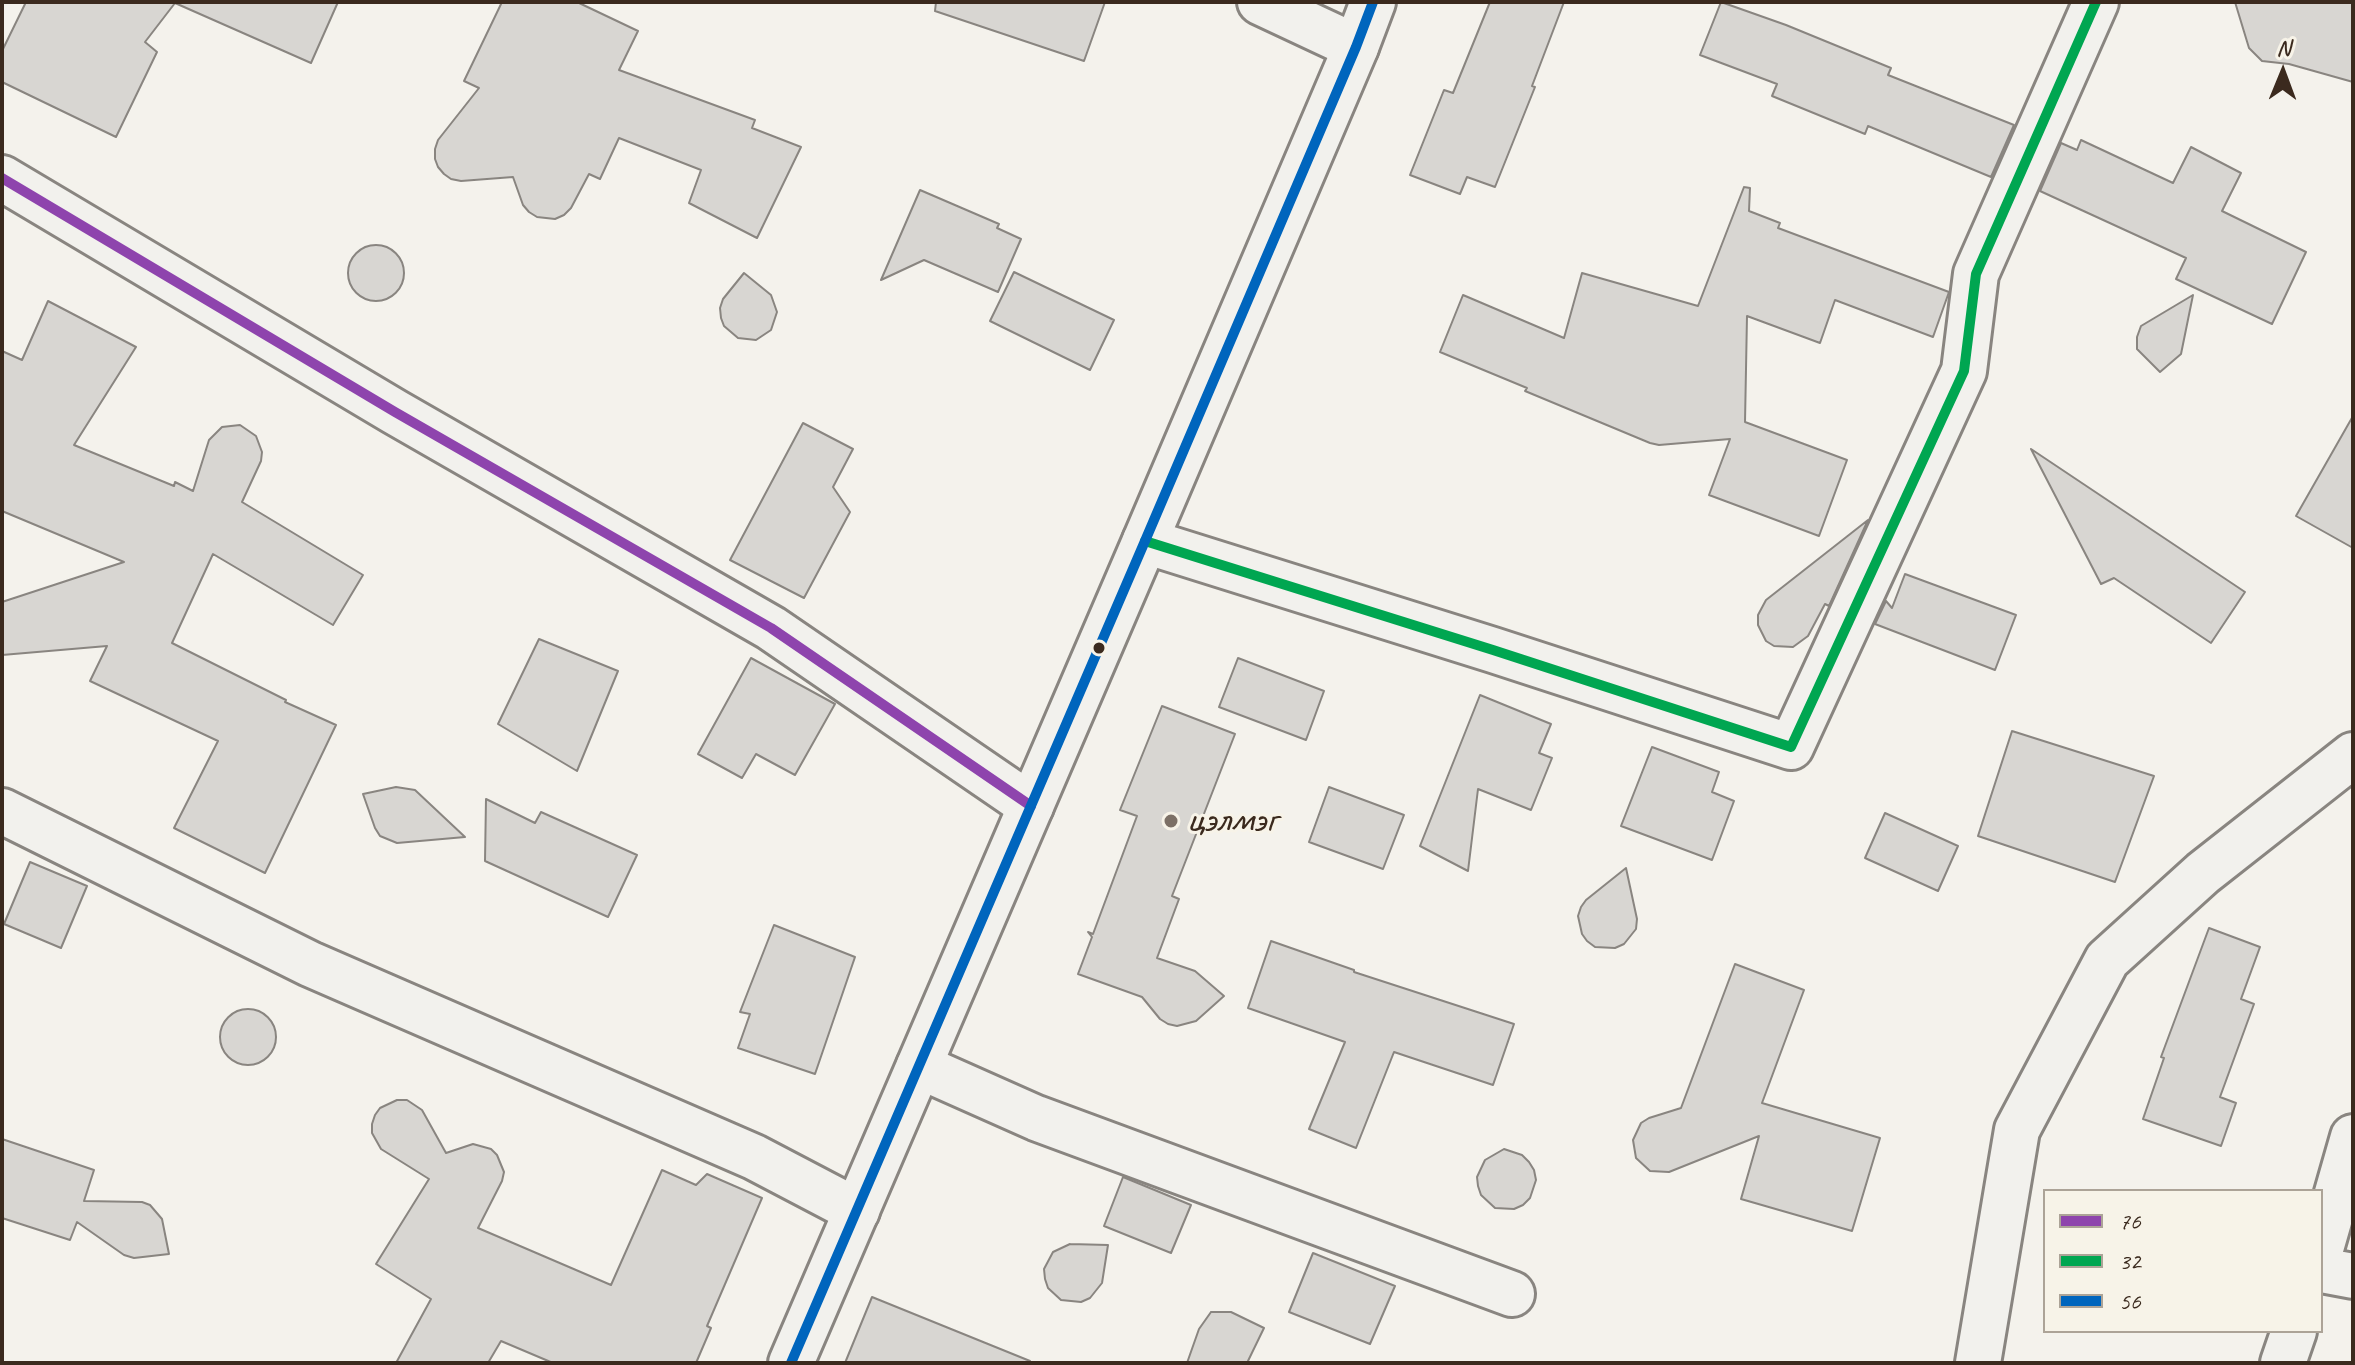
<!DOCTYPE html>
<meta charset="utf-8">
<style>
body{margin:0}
#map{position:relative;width:2355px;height:1365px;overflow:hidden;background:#f4f2ec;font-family:Caveat,sans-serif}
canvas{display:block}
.frame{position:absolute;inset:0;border:4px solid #3b2a1e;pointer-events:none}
.legend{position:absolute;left:2043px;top:1189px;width:280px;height:144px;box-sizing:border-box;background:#f7f3e8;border:2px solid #aca397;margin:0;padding:10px 14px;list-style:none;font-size:24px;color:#3b2a1e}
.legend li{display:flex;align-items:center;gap:16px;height:40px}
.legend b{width:40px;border:2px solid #aca397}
.north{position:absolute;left:2243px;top:32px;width:80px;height:80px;-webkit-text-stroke:6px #f7f3e8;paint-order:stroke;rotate:1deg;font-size:22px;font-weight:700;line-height:32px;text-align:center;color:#3b2a1e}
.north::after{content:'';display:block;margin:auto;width:28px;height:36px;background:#3b2a1e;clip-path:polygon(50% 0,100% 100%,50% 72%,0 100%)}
</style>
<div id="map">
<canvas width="2355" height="1365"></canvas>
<div class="frame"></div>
<ul class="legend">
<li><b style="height:10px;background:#8e44ad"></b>76</li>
<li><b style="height:10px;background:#00a651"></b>32</li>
<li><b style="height:10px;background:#0065bd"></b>56</li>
</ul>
<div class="north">N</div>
</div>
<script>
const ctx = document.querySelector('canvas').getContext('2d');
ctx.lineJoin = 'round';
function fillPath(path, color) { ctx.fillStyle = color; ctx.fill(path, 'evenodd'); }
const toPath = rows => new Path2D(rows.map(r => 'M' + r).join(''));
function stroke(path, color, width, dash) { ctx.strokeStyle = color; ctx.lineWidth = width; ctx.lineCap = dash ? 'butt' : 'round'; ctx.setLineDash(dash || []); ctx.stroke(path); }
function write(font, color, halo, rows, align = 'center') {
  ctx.font = font + ' Caveat,sans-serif'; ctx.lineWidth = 6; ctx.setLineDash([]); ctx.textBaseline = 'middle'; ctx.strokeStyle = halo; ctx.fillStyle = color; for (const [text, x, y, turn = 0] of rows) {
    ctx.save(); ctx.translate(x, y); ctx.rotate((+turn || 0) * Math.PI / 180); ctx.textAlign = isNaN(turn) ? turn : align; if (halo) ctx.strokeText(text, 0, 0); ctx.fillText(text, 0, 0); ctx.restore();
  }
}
const building = toPath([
 [26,2,338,2,311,63,175,3,145,42,157,52,116,137,2,82,2,51,26,2],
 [502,2,577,2,638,31,619,70,755,120,752,128,801,147,757,238,689,203,701,170,619,138,600,179,589,174,571,208,564,215,555,219,537,217,529,212,523,205,513,177,461,181,451,179,444,174,438,167,435,159,435,149,438,140,479,88,464,81,502,2],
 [936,2,1105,2,1084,61,935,11,936,2],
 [1490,2,1564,2,1532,86,1535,87,1495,187,1467,177,1460,194,1410,175,1444,90,1453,93,1490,2],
 [1721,2,1786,25,1891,68,1888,75,2014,125,1991,177,1868,126,1865,134,1772,96,1777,84,1700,55,1721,2],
 [2235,2,2353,2,2353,82,2289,64,2262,61,2249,48,2235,2],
 [2081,140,2173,183,2191,147,2241,173,2222,211,2306,252,2272,324,2176,279,2186,258,2040,191,2061,143,2077,150,2081,140],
 [1744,187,1750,188,1749,211,1780,223,1778,228,1949,292,1933,337,1835,300,1820,343,1747,316,1745,422,1847,460,1819,536,1709,495,1730,439,1659,445,1650,443,1525,391,1527,388,1440,352,1463,295,1564,338,1582,273,1698,306,1744,187],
 [920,190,999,224,997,228,1021,239,998,292,924,260,881,280,920,190],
 '348 273a28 28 0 1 1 56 0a28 28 0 1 1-56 0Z',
 [1014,272,1114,320,1090,370,990,321,1014,272],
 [744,273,771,295,777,312,771,330,756,340,738,338,724,326,721,318,720,308,723,299,744,273],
 [2193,295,2181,354,2160,372,2137,349,2137,337,2141,326,2193,295],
 [48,301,136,347,74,445,174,486,175,482,193,491,209,440,222,427,240,425,256,436,262,452,261,461,242,502,363,575,333,625,213,554,172,643,286,700,285,702,336,725,265,873,174,828,218,741,90,681,107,646,2,655,2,602,124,562,2,511,2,351,22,360,48,301],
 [2353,416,2353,548,2296,516,2353,416],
 [803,423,853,449,833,487,850,512,804,598,730,560,803,423],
 [2031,449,2245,592,2211,643,2114,578,2101,584,2031,449],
 [1868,520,1829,606,1825,604,1808,636,1793,647,1774,646,1766,641,1758,625,1758,615,1766,600,1868,520],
 [1905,574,2016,615,1995,670,1875,624,1886,601,1892,608,1905,574],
 [539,639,618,671,577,771,498,724,539,639],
 [751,658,835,704,795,775,756,754,742,778,698,754,751,658],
 [1238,658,1324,691,1306,740,1219,707,1238,658],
 [1480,695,1551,724,1539,753,1552,758,1531,810,1478,789,1468,871,1420,846,1480,695],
 [1162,706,1235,734,1172,896,1179,899,1157,958,1195,971,1224,996,1196,1021,1177,1026,1168,1024,1160,1019,1142,997,1078,974,1092,937,1088,932,1093,934,1137,816,1120,810,1162,706],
 [2012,731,2154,776,2115,882,1978,836,2012,731],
 [1652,747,1719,772,1712,792,1734,801,1712,860,1621,826,1652,747],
 [396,787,415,790,465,837,397,843,380,836,375,828,363,794,396,787],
 [1329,787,1404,815,1383,869,1309,842,1329,787],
 [486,799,535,823,541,812,637,855,608,917,485,861,486,799],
 [1885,813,1958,846,1938,891,1865,858,1885,813],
 [30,862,87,886,61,948,4,924,30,862],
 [1626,868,1637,919,1636,929,1624,944,1615,948,1595,947,1587,941,1582,934,1578,916,1581,907,1586,900,1626,868],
 [774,925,855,957,815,1074,738,1048,750,1014,740,1012,774,925],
 [2209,928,2260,947,2241,999,2254,1004,2220,1097,2236,1103,2221,1146,2143,1119,2164,1058,2161,1057,2209,928],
 [1271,941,1354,970,1354,972,1514,1024,1493,1085,1394,1052,1356,1148,1309,1129,1345,1042,1248,1008,1271,941],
 [1735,964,1804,990,1762,1103,1880,1138,1852,1231,1741,1199,1759,1136,1669,1172,1650,1171,1636,1158,1633,1140,1641,1123,1649,1118,1681,1108,1735,964],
 '220 1037a28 28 0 1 1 56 0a28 28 0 1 1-56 0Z',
 [397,1100,407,1100,422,1110,446,1153,473,1144,491,1149,497,1155,504,1172,502,1181,478,1228,611,1285,662,1170,696,1185,707,1174,762,1198,707,1326,711,1328,696,1363,553,1363,501,1341,488,1363,396,1363,431,1299,376,1264,429,1179,381,1149,372,1133,372,1124,375,1115,380,1108,397,1100],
 [2,1139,94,1170,84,1201,142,1202,150,1205,162,1219,169,1254,134,1258,124,1255,77,1222,70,1240,2,1218,2,1139],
 [1504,1149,1522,1155,1529,1162,1534,1170,1536,1180,1530,1198,1523,1205,1514,1209,1495,1208,1481,1195,1478,1186,1477,1177,1485,1160,1504,1149],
 [1123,1177,1191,1205,1171,1253,1104,1226,1123,1177],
 [1070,1244,1108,1245,1102,1283,1090,1298,1081,1302,1061,1300,1048,1288,1045,1279,1044,1269,1053,1252,1070,1244],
 [1313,1253,1395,1286,1370,1344,1289,1312,1313,1253],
 [872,1297,1030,1361,1029,1363,845,1363,872,1297],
 [1211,1312,1231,1312,1264,1328,1247,1363,1187,1363,1199,1329,1211,1312]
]);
fillPath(building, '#d8d6d2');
stroke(building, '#898580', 2);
const minor = toPath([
 [1260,2,1356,47],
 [2,178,395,412,771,628,1031,806],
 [1145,541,1493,650,1791,747,1964,371,1976,274,2096,2],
 [2,811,310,964,754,1157,857,1211],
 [919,1066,1036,1118,1512,1294],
 [2321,1249,2353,1137],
 [2321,1270,2353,1276],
 [1978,1363,2017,1130,2107,960,2203,873,2353,755],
 [2283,1363,2294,1331]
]);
const major = toPath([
 [791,1363,1145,541,1356,47,1373,2]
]);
stroke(minor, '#898580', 50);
stroke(major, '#898580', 50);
stroke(minor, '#f2f1ed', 44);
stroke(major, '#f2f1ed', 44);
stroke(toPath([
 [2,178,395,412,771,628,1031,806]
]), '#8e44ad', 10);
stroke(toPath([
 [1145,541,1493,650,1791,747,1964,371,1976,274,2096,2]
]), '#00a651', 10);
stroke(toPath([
 [791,1363,1145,541,1356,47,1373,2]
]), '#0065bd', 10);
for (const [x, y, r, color] of [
 [1099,648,7,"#3b2a1e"],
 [1171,821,8,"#7c7066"]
]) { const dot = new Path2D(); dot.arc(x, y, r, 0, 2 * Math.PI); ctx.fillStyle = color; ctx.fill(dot); stroke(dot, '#f7f3e8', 3); }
write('40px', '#3b2a1e', '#f7f3e8', [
 ["цэлмэг",1187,821]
], 'left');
</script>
